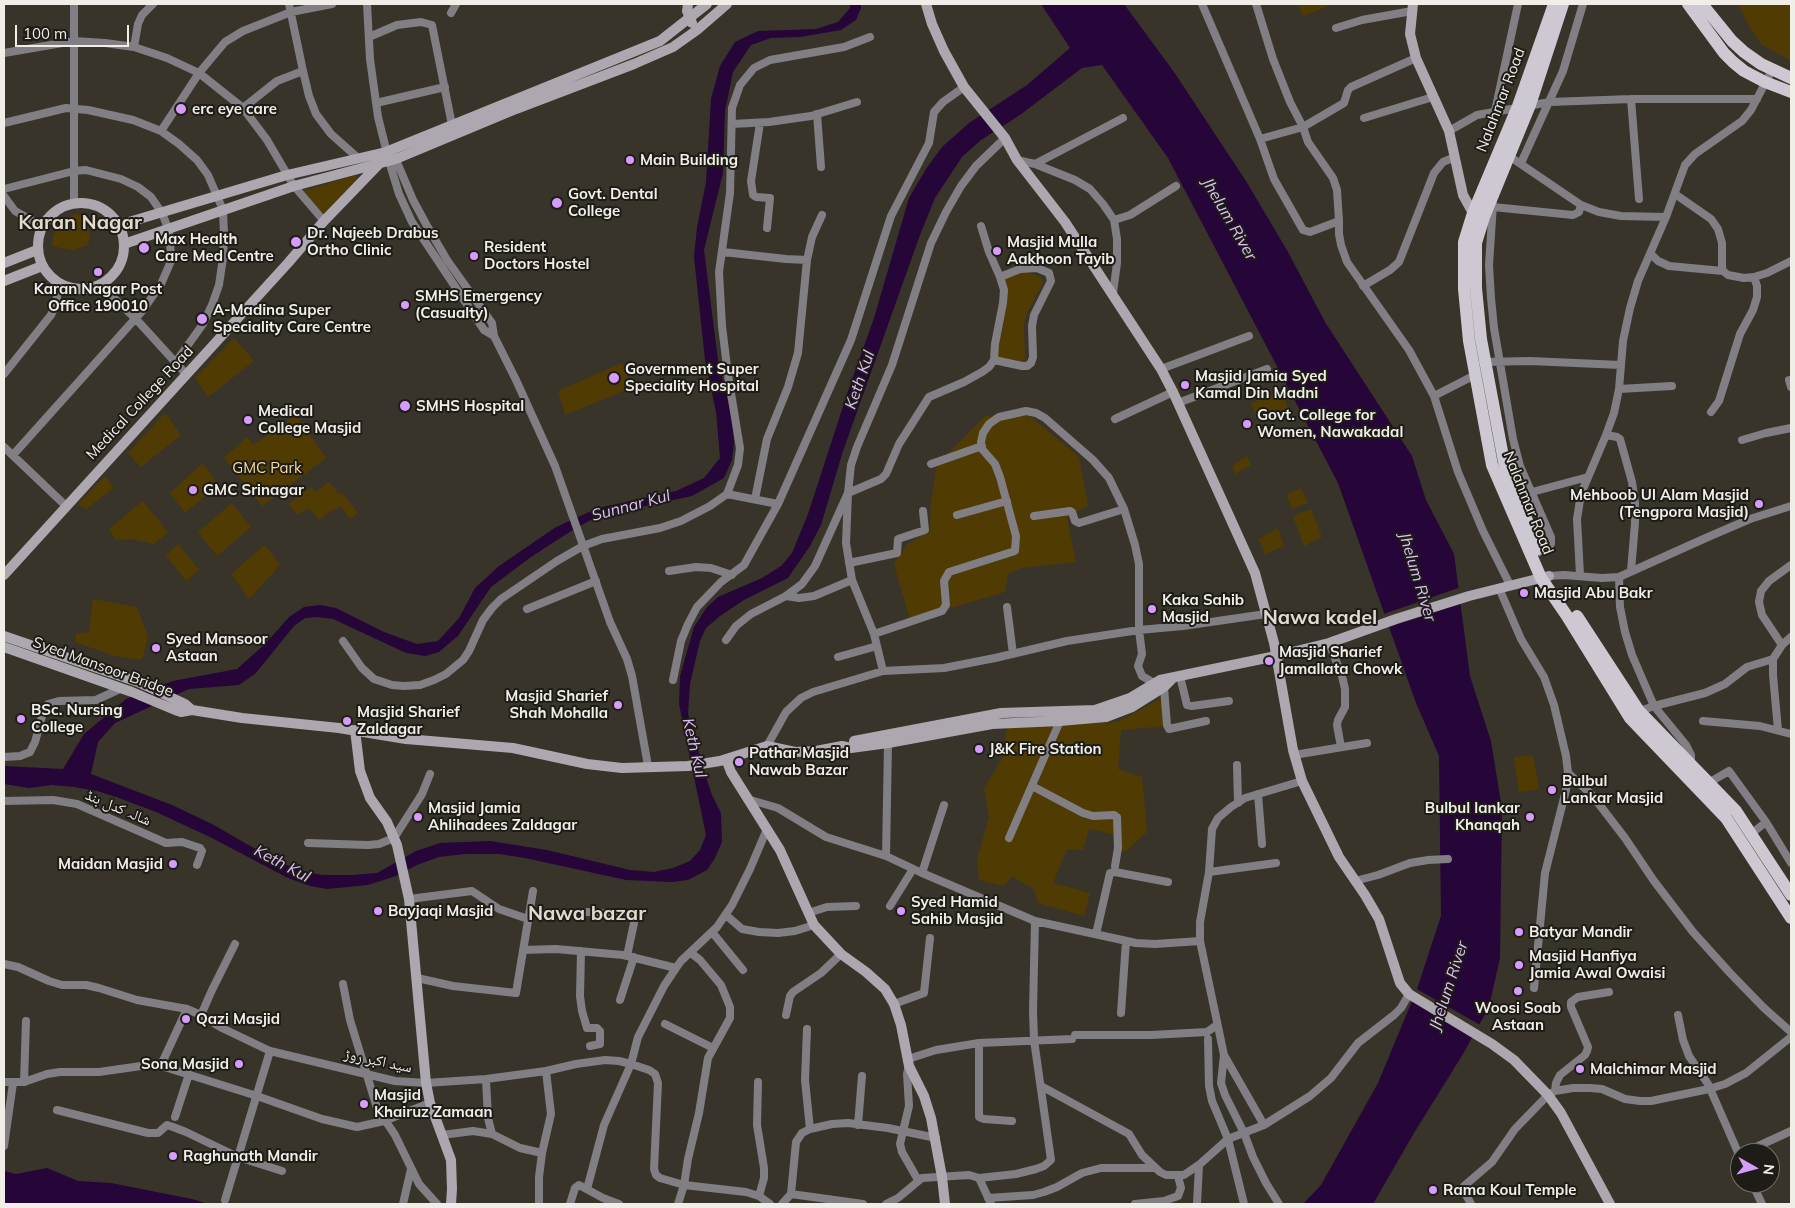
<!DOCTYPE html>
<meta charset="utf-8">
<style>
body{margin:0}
#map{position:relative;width:1795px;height:1208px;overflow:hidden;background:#39342a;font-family:Mulish,sans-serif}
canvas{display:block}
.frame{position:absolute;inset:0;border:5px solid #f0eee7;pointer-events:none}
.north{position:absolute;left:1730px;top:1143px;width:50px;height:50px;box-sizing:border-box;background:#1e1c17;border:1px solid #72706a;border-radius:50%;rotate:97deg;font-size:14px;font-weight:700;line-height:20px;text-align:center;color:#f0eee7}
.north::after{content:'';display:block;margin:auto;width:18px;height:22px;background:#d59cfb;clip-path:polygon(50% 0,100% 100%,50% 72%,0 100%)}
.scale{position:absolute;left:15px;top:25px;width:114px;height:22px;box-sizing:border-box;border:2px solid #f0eee7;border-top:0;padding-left:6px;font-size:15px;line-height:18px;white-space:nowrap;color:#f0eee7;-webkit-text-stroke:4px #1e1c17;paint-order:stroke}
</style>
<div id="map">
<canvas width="1795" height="1208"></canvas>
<div class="frame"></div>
<div class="north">N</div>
<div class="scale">100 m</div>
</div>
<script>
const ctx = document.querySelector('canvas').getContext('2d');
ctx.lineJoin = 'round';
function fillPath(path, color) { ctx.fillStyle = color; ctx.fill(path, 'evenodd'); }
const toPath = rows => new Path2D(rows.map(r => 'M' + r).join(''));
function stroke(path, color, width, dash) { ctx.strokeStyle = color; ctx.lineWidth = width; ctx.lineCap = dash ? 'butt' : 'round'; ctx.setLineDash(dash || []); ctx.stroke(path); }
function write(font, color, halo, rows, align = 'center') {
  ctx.font = font + ' Mulish,"Noto Naskh Arabic",sans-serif'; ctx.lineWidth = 4; ctx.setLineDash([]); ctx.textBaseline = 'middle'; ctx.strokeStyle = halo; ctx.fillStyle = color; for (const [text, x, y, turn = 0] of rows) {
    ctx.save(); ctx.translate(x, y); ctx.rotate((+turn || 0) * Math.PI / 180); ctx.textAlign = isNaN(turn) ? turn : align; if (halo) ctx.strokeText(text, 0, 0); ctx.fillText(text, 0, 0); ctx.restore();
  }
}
fillPath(toPath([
 [1298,4,1334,4,1303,16],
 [1738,4,1791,4,1791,61,1761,44,1749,26],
 [356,175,357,180,323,214,303,191],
 [76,214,93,218,88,230,90,237,88,245,71,250,52,246,53,237,58,224,63,219],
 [1025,271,1040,277,1043,280,1042,285,1027,313,1024,324,1025,361,1022,363,995,359,1003,277],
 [234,338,254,361,208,397,195,378],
 [622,363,630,388,565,415,558,391],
 [1281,390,1288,408,1258,421,1251,403],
 [165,413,181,435,141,467,128,453],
 [1003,414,1031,417,1079,457,1088,505,1067,518,1076,562,1021,568,1008,574,1005,592,910,620,894,564,907,544,930,532,931,502,937,465,985,416],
 [296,415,326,458,262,506,224,458,247,437,253,445],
 [1247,456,1251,465,1235,474,1232,466],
 [203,463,218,485,185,513,170,493],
 [105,476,114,488,86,509,78,504],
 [329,482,339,494,342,493,358,513,350,519,341,506,331,511,319,520,311,510,307,509,298,515,291,508,289,504,311,487,315,492],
 [1301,488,1308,503,1292,509,1287,495],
 [143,501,168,532,154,544,131,539,116,540,109,529],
 [232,503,251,527,217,556,198,532],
 [1311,509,1322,537,1304,546,1293,516],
 [1278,528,1284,546,1265,554,1259,539],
 [178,544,199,570,186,581,166,555],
 [265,545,280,565,249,599,231,574],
 [93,599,137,607,148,637,142,660,115,656,75,642,76,634,89,632],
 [1166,696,1165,726,1121,730,1118,769,1142,777,1147,832,1126,851,1117,850,1116,835,1089,829,1083,850,1067,849,1053,883,1090,893,1084,916,1038,903,1035,890,1012,876,1004,886,979,880,977,859,989,817,984,789,1001,760,1007,728,1117,722],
 [1533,755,1539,789,1519,792,1514,757]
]), '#503c03');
fillPath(toPath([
 [850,4,861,4,861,8,856,20,841,30,800,37,771,38,751,45,733,72,725,111,723,173,704,250,718,360,732,418,734,443,732,460,724,478,692,496,598,516,568,533,531,557,491,587,458,636,439,652,425,656,406,653,333,619,318,617,305,618,294,626,256,673,239,685,189,689,115,723,98,742,91,774,172,805,212,824,278,862,303,871,322,875,352,875,377,873,416,851,440,843,490,841,547,850,630,870,654,872,673,868,690,861,700,850,706,835,679,704,680,676,694,627,707,607,718,597,762,578,781,566,792,553,808,514,848,391,874,318,909,198,926,169,942,147,969,123,1027,85,1070,48,1041,4,1124,4,1174,72,1246,181,1288,252,1325,322,1412,456,1426,500,1454,554,1470,676,1491,741,1502,809,1500,958,1489,1007,1463,1054,1414,1133,1373,1204,1303,1204,1321,1185,1378,1083,1417,989,1441,916,1439,756,1416,703,1338,483,1168,158,1102,65,1082,68,1020,115,981,140,962,157,935,198,920,235,843,451,821,525,810,546,788,578,744,600,720,616,706,628,700,641,690,684,688,714,704,771,712,795,721,813,722,842,715,858,707,870,688,880,672,882,626,880,525,858,499,854,465,854,439,857,417,865,396,876,368,885,327,889,310,886,288,878,210,837,156,812,119,798,97,791,74,787,52,785,29,788,4,784,4,766,63,769,84,734,126,699,173,681,237,669,265,644,289,617,304,607,320,605,336,608,384,632,417,644,438,641,459,618,475,588,499,566,556,527,598,508,676,491,704,478,720,458,716,412,705,360,694,257,697,227,706,182,711,99,720,66,735,42,758,31,816,29,838,22,850,8],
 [47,1168,78,1181,111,1183,192,1199,208,1204,4,1204,4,1171,16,1174]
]), '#260538');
fillPath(toPath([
 [1461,587,1463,603,1386,628,1381,615],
 [1415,988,1482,1026,1475,1037,1410,1000]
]), '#39342a');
stroke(toPath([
 [74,4,74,202],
 [289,4,303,71,309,96,316,114,331,134,358,158],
 [367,4,370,59,378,117,389,161,399,194,412,222,484,330,494,336],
 [1202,4,1260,139,1274,179,1303,230,1310,232,1339,221,1339,234,1341,245,1347,262,1409,350,1434,396,1458,472,1483,531,1510,585],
 [1256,4,1273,59,1290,102,1303,127,1308,142,1333,178,1337,190,1339,221],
 [451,13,456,4],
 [1336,28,1362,20,1412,11],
 [369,37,397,25,421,22,432,25,452,125],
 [134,47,138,24,142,15,153,4],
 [4,53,74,41,105,43,134,47,167,58,199,73,243,108,267,140,294,186,324,221],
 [1631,99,1639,199],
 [376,103,445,87],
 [243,108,277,81,303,71],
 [1495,111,1518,4],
 [817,114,821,167],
 [1364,118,1433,97],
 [4,123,66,108,88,110,133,120,161,131,179,144,197,160,208,175,223,210,224,235,223,258,219,285,212,305,203,324,175,363],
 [760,123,751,181,753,195,756,197,770,198,767,228],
 [732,124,769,122,811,116,857,102],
 [161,131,199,73,225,42,243,31,291,12,332,4],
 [1449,131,1477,115,1550,102,1631,99,1757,99],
 [1260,139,1303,127,1344,103,1348,90,1351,87,1416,58],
 [394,155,413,200,426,224,447,260,492,323,494,336,516,380,555,466,610,622,627,659,632,676,648,766],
 [1509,156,1581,205,1599,212,1621,216,1666,217],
 [1017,160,1035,164,1075,180,1090,189,1103,204,1114,220,1117,239,1117,263,1113,293],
 [1521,163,1563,71,1583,4],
 [1035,164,1123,118],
 [4,189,74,171,86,170,121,179,138,187,151,197,162,213,168,228,170,240,171,261,161,284,143,310,13,455],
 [1675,194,1711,219,1718,229,1722,243,1722,267,1723,271,1728,275,1744,278,1754,277,1767,273,1791,261],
 [4,196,15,211,42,226],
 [1493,204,1489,265,1491,298,1494,328,1513,439,1520,466,1551,537,1551,544,1548,547,1539,552],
 [1493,207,1573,215,1579,212,1581,205],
 [1114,220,1130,215,1176,186],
 [723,252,786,259,807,260],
 [1651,254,1658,261,1669,266,1723,271],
 [100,285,136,319,186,374],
 [1363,286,1390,270,1399,262,1434,173,1443,162,1455,157],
 [994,360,1022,366,1027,366,1031,363,1033,357,1032,326,1034,315,1051,281,1049,273,1037,268,1020,269,1000,277],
 [1483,362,1530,361,1621,365],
 [1161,369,1249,336],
 [4,374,51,315,56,304,59,284],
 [1789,380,1791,387],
 [1619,389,1672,386],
 [1434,396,1475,375],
 [1178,403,1267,369],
 [1711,412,1719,401,1740,334,1753,310,1757,297,1757,286,1754,277],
 [1115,419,1173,392],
 [1606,435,1617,437,1620,439,1632,482,1635,503,1635,523,1631,571],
 [1742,440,1766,433,1791,428],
 [4,447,66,506],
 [931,464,982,446],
 [1532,492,1588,477],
 [727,494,778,504],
 [755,499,767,439,788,387,798,353,807,260,812,237,822,215],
 [957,515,1007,501],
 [1034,516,1070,511,1072,512,1075,521,1079,523,1124,509],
 [849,563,897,553,898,539,925,530,923,511],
 [669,571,696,567,711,568,732,575],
 [1580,575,1577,519,1581,494,1606,435,1614,413,1619,389,1623,341,1630,308,1638,281,1666,217,1685,165,1695,154,1742,121,1751,110,1772,70],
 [1549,576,1564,575,1602,578,1619,577,1708,537,1750,519,1791,506],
 [1619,577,1620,607,1625,632,1632,655,1654,706,1686,745,1691,755,1691,764],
 [1499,588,1521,639,1544,677,1554,705,1566,756,1568,773,1566,790,1545,873,1534,988],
 [786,596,799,598,814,596,852,580],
 [1007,607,1013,654],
 [527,609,596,581],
 [874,634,942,611,946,605,944,581,949,572,1015,551,1016,536,1000,477,995,464,982,449,981,442,983,433,989,424,999,417,1026,411,1036,413,1045,418,1093,460,1109,478,1124,509,1135,545,1139,564,1139,630,1142,654,1138,666,1142,676,1154,683],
 [726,640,736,626,751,614,786,596,802,584,815,566,848,493,881,479,886,474,899,444,929,397,964,382,982,372,989,367,994,360,995,344,1003,303,1004,290,1000,277,989,252,981,226],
 [343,641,362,668,374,679,392,685,404,686,420,685,434,680,446,674,463,660,469,651,483,620,492,608,501,599,557,561,583,546,602,539,660,528,681,521,710,506,727,494,738,465,740,448,728,375,722,326,719,272,730,193,732,108,740,85,754,68,770,60,844,47,870,37],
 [1329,643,1342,676,1345,689,1345,707,1338,720,1337,725,1341,747],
 [1782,645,1762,615,1759,602,1761,591,1769,581,1791,565],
 [838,657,877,646],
 [883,671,874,634,852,580,846,543,848,493,851,465,857,447,892,365,931,243,946,212,961,186,976,166,1005,138],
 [1180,676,1187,705,1192,706,1229,701],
 [673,680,681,641,688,624,697,607,721,582,744,565,778,504,851,340,891,216,929,143,934,112,943,102,964,87],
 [1164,687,1167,725,1169,729,1206,721],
 [1637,712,1654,706,1705,693,1725,684,1747,667,1773,659],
 [1703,721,1760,726,1791,734],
 [1778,730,1773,675,1773,659,1782,645,1791,637],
 [767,746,786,712,801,698,813,692,883,671,944,668,995,658,1067,641,1139,630,1183,626,1266,614],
 [1294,755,1367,743],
 [4,757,20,756,30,752,35,742,44,709,48,704,59,701,96,700,122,688],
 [1237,765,1238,803],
 [1568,773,1592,795,1625,838,1654,881,1693,932,1730,973,1764,1008,1791,1032],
 [1710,782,1729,771,1766,822,1791,863],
 [1032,786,1083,813,1093,816,1114,815,1117,817,1118,848,1115,866],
 [1258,794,1262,844],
 [747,799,778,808,826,837,886,856,922,873,1035,921,1136,943,1155,944,1200,941],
 [4,801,53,800,77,804,166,843,182,842,200,848,202,851,197,865],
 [1751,834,1766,822],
 [1009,838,1060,721],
 [308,843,368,845,379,844,394,838,422,794,430,774],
 [886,856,888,743],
 [1209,872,1276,863],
 [922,873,944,805],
 [1355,881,1378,875,1410,863,1428,860,1448,859],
 [409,899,472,891,499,909,528,919],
 [890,906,913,869],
 [587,912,628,915,634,918,634,923,627,956],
 [808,913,827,907,856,906],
 [726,915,742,929,759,932,778,933,795,931,814,925],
 [712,932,743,970],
 [1096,934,1110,873,1115,872,1168,882],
 [523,950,556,949,623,955,676,968],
 [581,951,580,996,582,1011,587,1028,597,1028,600,1031,600,1044,590,1046],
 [4,964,18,967,49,981,62,985,86,985,99,988,137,1000,187,1009,201,1015,222,1028,270,1051,395,1081,426,1083,486,1079,546,1071,576,1064,605,1060,619,1061,631,1064,649,1070,655,1074,658,1083,654,1169,656,1175,660,1178,684,1185,746,1192,759,1196,770,1204],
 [417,978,453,986,516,993,533,891],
 [343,984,350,1020,377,1108,395,1135,419,1184,437,1204],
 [620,1000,634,957],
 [894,1004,924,993,930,938],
 [1121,1013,1126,941],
 [201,1015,212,990,235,944],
 [786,1015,790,996,793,992,821,973,841,954],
 [1678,1015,1683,1040,1689,1056,1708,1084,1740,1157],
 [665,1024,713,1048],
 [807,1029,805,1080,810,1129],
 [1075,1035,1151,1035,1207,1032,1217,1025],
 [1208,1039,1209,1086,1212,1101,1228,1139,1244,1204],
 [979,1043,979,1117,984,1119,1012,1121],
 [1224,1055,1221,1083,1225,1095,1244,1133,1253,1157,1266,1183,1279,1204],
 [908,1059,936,1050,979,1043,1072,1039],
 [161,1065,187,1009],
 [909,1066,907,1074,909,1106,900,1144,902,1152,918,1180],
 [486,1079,488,1118,492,1134,520,1148,542,1153],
 [4,1082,24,1082,47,1074,60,1072,99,1072,155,1064,257,1096,322,1119,357,1127,384,1121,430,1103],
 [24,1082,26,1021],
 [758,1082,757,1125,764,1168,764,1178,759,1196],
 [1041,1086,1129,1134,1142,1155,1160,1172,1166,1175,1184,1175,1200,1164,1228,1139,1264,1125,1310,1096,1331,1078,1358,1043,1394,1015,1401,1008,1409,994],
 [1555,1091,1556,1083,1560,1075,1585,1055,1587,1051,1588,1047,1571,1007,1571,1002,1578,997,1609,992],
 [57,1110,148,1133,158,1133,167,1125,173,1127,186,1132,238,1157,282,1171],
 [175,1117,189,1074],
 [858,1125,862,1076],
 [1264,1125,1224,1055,1200,941,1200,922,1209,872,1212,829,1218,818,1231,807,1245,798,1302,781],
 [442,1135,473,1131,492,1134],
 [4,1146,13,1083],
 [1743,1153,1791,1131],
 [979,1178,1016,1174,1036,1169,1044,1166,1051,1160,1034,1040,1033,1011,1035,921],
 [1752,1183,1762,1204],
 [587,1189,604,1125,631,1064,638,1037,664,986,676,968,681,961,717,927,732,905,750,869,767,829],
 [791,1194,796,1142,802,1133,810,1129,832,1124,848,1123,888,1128,936,1138],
 [988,1198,1033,1195,1044,1192,1057,1187,1082,1173,1101,1168,1155,1168],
 [225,1200,270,1051],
 [403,1204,411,1169],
 [539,1204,539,1177,542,1153,551,1114,546,1071],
 [570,1204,575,1188,579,1185,603,1198,619,1204],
 [678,1204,684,1185,688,1159,699,1113,708,1058,730,1018,730,1007,721,985,700,960,691,953],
 [782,1204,791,1194,863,1204],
 [886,1204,898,1198,922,1178,969,1175,979,1178,991,1204],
 [1135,1204,1164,1201,1178,1196,1181,1188,1178,1176],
 [1197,1204,1199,1165],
 [1471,1204,1464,1191,1464,1186,1492,1162,1515,1129,1548,1095,1555,1091,1573,1088,1590,1088,1602,1089,1625,1099,1640,1101,1651,1101,1709,1089,1725,1084,1746,1073,1791,1037]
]), '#817f84', 8);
stroke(toPath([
 [688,4,687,11,692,23],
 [926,4,932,24,944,51,964,87,1005,138,1017,160,1065,222,1161,369,1173,392,1255,573,1274,643,1293,750,1302,781,1339,857,1365,895,1379,919,1400,983,1409,994,1492,1044,1514,1060,1548,1095,1561,1113,1610,1204],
 [1413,4,1410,34,1416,58,1449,131,1463,195,1473,213,1478,215],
 '38 246a43 43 0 1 1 86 0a43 43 0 1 1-86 0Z',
 [119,225,287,175,386,152,660,41,707,4],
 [124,244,294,186,396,159,516,109,634,64,673,47,697,30,727,4],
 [4,263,37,250],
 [4,281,42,266],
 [4,575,288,263,324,221,379,164],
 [4,636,138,682,185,704,192,710,242,718,339,728,406,739,513,748,587,764,622,768,688,766,720,761,767,746,795,752,816,751,842,746,851,748,888,743,992,724,1060,721,1106,717,1132,707,1164,687,1173,678],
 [4,647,132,692,175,710,181,712,192,710],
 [355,730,360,771,370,798,387,822,397,845,409,899,426,1083,430,1103,451,1160,452,1189,451,1204],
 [854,741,1001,713,1095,710,1130,698,1160,680,1276,656,1329,643,1396,619,1469,596,1549,576],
 [726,759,731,772,780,850,814,925,841,954,866,972,885,989,894,1004,901,1025,909,1066,924,1096,931,1118,942,1177,945,1204]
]), '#ada8b0', 10);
stroke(toPath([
 [1554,4,1518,106,1473,213,1464,242,1464,289,1469,341,1492,465,1541,578,1567,616,1630,718,1726,818,1791,918],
 [1688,4,1724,53,1733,62,1744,71,1765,82,1791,92],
 [1702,4,1732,41,1744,52,1761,64,1791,78],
 [1538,549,1504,462,1481,339,1476,288,1476,243,1484,217,1530,105,1563,4],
 [1577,616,1639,711,1736,811,1791,895]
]), '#cec8d3', 12);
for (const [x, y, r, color] of [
 [181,109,6,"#d59cfb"],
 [630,160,5,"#d59cfb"],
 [557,203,6,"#d59cfb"],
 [296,242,6,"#d59cfb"],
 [144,248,6,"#d59cfb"],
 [997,251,5,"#d59cfb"],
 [474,256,5,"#d59cfb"],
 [98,272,5,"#d59cfb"],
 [405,305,5,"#d59cfb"],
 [202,319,6,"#d59cfb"],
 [614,378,6,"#d59cfb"],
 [1185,385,5,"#d59cfb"],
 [405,406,6,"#d59cfb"],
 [248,420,5,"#d59cfb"],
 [1247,424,5,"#d59cfb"],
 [193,490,5,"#d59cfb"],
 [1759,504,5,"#d59cfb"],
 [1524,593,5,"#d59cfb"],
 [1152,609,5,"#d59cfb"],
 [156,648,5,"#d59cfb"],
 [1269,661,5,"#d59cfb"],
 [618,705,5,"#d59cfb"],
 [21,719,5,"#d59cfb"],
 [347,721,5,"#d59cfb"],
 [979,749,5,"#d59cfb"],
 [739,762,5,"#d59cfb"],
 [1552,790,5,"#d59cfb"],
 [418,817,5,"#d59cfb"],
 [1530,817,5,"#d59cfb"],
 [173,864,5,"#d59cfb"],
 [378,911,5,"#d59cfb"],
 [901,911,5,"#d59cfb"],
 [1519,932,5,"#d59cfb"],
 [1519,965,5,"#d59cfb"],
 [1518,991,5,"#d59cfb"],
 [186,1019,5,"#d59cfb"],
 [239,1064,5,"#d59cfb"],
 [1580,1069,5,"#d59cfb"],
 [364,1104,5,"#d59cfb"],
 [173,1156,5,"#d59cfb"],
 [1433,1190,5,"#d59cfb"]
]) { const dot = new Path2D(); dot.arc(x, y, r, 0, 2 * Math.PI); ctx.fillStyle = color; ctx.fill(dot); stroke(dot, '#1e1c17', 2); }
write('15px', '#f0eee7', '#1e1c17', [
 ["Nalahmar Road",1501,100,-69],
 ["Medical College Road",140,403,-47],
 ["Nalahmar Road",1528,503,68],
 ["Syed Mansoor Bridge",103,667,20],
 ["شالہ کدل بنڈ",118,808,23],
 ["سید اکبر روڑ",378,1061,12]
]);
write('bold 15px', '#f0eee7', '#1e1c17', [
 ["erc eye care",192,109],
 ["Main Building",640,160],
 ["Govt. Dental",568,194],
 ["College",568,211],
 ["Dr. Najeeb Drabus",307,233],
 ["Ortho Clinic",307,250],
 ["Max Health",155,239],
 ["Care Med Centre",155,256],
 ["Masjid Mulla",1007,242],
 ["Aakhoon Tayib",1007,259],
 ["Resident",484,247],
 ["Doctors Hostel",484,264],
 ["Karan Nagar Post",98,289,"center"],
 ["Office 190010",98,306,"center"],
 ["SMHS Emergency",415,296],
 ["(Casualty)",415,313],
 ["A-Madina Super",213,310],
 ["Speciality Care Centre",213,327],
 ["Government Super",625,369],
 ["Speciality Hospital",625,386],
 ["Masjid Jamia Syed",1195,376],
 ["Kamal Din Madni",1195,393],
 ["SMHS Hospital",416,406],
 ["Medical",258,411],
 ["College Masjid",258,428],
 ["Govt. College for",1257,415],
 ["Women, Nawakadal",1257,432],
 ["GMC Srinagar",203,490],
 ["Mehboob Ul Alam Masjid",1749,495,"right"],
 ["(Tengpora Masjid)",1749,512,"right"],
 ["Masjid Abu Bakr",1534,593],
 ["Kaka Sahib",1162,600],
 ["Masjid",1162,617],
 ["Syed Mansoor",166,639],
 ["Astaan",166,656],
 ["Masjid Sharief",1279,652],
 ["Jamallata Chowk",1279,669],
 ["Masjid Sharief",608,696,"right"],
 ["Shah Mohalla",608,713,"right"],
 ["BSc. Nursing",31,710],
 ["College",31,727],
 ["Masjid Sharief",357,712],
 ["Zaldagar",357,729],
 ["J&K Fire Station",989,749],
 ["Pathar Masjid",749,753],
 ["Nawab Bazar",749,770],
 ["Bulbul",1562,781],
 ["Lankar Masjid",1562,798],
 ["Masjid Jamia",428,808],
 ["Ahlihadees Zaldagar",428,825],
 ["Bulbul lankar",1520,808,"right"],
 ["Khanqah",1520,825,"right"],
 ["Maidan Masjid",163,864,"right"],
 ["Syed Hamid",911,902],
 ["Sahib Masjid",911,919],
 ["Bayjaqi Masjid",388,911],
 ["Batyar Mandir",1529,932],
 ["Masjid Hanfiya",1529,956],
 ["Jamia Awal Owaisi",1529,973],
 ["Woosi Soab",1518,1008,"center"],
 ["Astaan",1518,1025,"center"],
 ["Qazi Masjid",196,1019],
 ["Sona Masjid",229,1064,"right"],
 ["Malchimar Masjid",1590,1069],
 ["Masjid",374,1095],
 ["Khairuz Zamaan",374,1112],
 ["Raghunath Mandir",183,1156],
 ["Rama Koul Temple",1443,1190]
], 'left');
write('15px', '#f7da98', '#1e1c17', [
 ["GMC Park",267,468]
]);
write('italic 16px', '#e1befa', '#1e1c17', [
 ["Jhelum River",1229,219,60],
 ["Keth Kul",860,380,-71],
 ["Sunnar Kul",631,506,-15],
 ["Jhelum River",1417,577,73],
 ["Keth Kul",694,748,77],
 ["Keth Kul",282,864,28],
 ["Jhelum River",1449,986,-72]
]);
write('bold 20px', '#e1dbce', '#1e1c17', [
 ["Karan Nagar",80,223],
 ["Nawa kadel",1320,618],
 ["Nawa bazar",587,914]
]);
</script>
